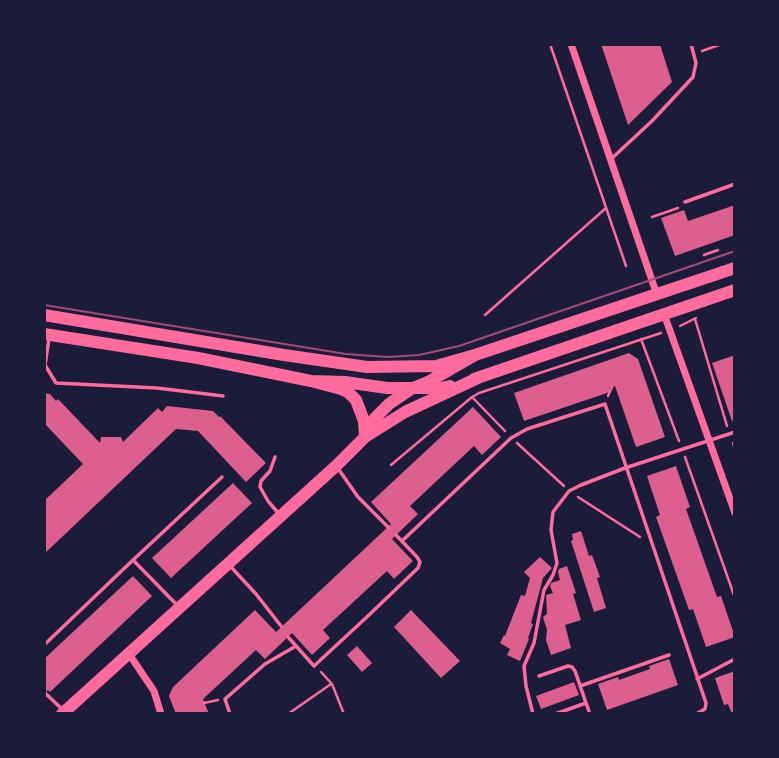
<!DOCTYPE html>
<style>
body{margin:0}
#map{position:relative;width:779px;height:758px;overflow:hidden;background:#1b1b3a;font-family:Arial,sans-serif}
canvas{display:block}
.frame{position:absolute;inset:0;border:46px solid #1b1b3a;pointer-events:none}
</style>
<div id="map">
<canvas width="779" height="758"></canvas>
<div class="frame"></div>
</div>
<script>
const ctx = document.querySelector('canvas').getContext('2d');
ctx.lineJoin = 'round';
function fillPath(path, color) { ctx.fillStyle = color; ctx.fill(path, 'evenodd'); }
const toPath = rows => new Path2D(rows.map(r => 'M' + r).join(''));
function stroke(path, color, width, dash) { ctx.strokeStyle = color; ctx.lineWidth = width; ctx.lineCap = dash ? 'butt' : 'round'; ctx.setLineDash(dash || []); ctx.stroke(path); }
fillPath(toPath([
 [601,44,660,44,662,51,672,82,628,125],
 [735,205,735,235,675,256,661,218,684,210,688,221],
 [629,353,638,359,665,437,636,447,615,386,609,388,610,392,524,421,514,393],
 [735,355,735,420,732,421,712,363],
 [44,393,50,394,56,401,58,399,100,443,101,437,121,437,123,442,158,408,162,412,167,406,213,411,219,417,220,416,266,463,246,482,198,431,176,429,44,554,44,501,83,464,44,423],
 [473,407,501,437,482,455,474,446,410,506,418,514,392,539,413,561,394,579,387,571,323,630,330,638,312,655,292,633,265,659,256,650,203,699,209,714,176,714,169,696,173,687,255,610,276,632,391,524,371,502],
 [676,466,690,507,686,509,717,597,721,596,735,637,706,647,693,609,689,610,656,517,660,515,647,476],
 [233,483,252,503,171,578,152,558],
 [581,531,589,556,592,555,600,577,597,578,606,608,594,612,571,541,573,540,572,534],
 [540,557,552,568,543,578,531,623,533,624,528,638,529,639,520,661,507,655,510,649,500,643,504,635,505,636,521,595,525,596,530,578,524,572],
 [567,566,576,593,573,594,581,620,565,625,571,648,551,655,546,640,547,630,543,617,547,614,546,595,553,593,550,586,551,583,560,580,558,572,559,569],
 [133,576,152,596,50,692,48,690,44,694,44,659],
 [411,610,460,661,441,678,394,627],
 [357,646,372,663,362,672,347,655],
 [669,659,678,685,607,710,598,684,618,677,619,680,650,669,649,666],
 [735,671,735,714,732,714,728,704,724,705,715,678],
 [574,682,579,695,541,709,536,696]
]), '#dd5f8e');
stroke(toPath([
 [550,44,626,266],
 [702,51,722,44],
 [652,217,678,208],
 [704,255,718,250],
 [485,315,606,208],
 [695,319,727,426],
 [680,326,696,318],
 [641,339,679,441],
 [608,396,612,387],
 [472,397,505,431],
 [517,443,564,486],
 [733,443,735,450],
 [685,457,735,598],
 [391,465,472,397,479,393,661,333],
 [578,497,640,537],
 [321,672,332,684,344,714],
 [204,703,218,700],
 [288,714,331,684]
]), '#ff6b9d', 2.5);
stroke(toPath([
 [610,160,652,121,693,77,696,63,691,44],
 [685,202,735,184],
 [49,339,45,365,56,383,157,388,223,396],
 [275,457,270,471,261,481,260,487,268,501,279,514],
 [337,467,358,497,388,527],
 [402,541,511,438,527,429,605,404,706,703,705,709,696,714],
 [133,560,222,477],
 [231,567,256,594,281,626],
 [288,637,314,666,369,615,418,568,420,562,417,557,396,535],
 [44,645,133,560,177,605],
 [539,676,568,666,572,667,575,671,586,703],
 [697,679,735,659],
 [580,686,669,655],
 [45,693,63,710],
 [230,714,225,699,265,664,296,646],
 [533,714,526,686,524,666,534,643,544,590,553,575,557,563,551,530,553,512,569,491,581,485,625,468,735,432],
 [555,714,586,703,590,714]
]), '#ff6b9d', 3.5);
stroke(toPath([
 [571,44,657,295],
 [664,314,735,513],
 [129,654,154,691,161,714]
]), '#ff6b9d', 7);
stroke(toPath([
 [44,315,284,355,367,367,436,366,475,355],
 [44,334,198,358,311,381,341,389,349,393,356,400,364,421,365,437],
 [474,379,735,290],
 [311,381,345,382,387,388,441,388,450,386],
 [365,437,375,418,389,404,411,389,430,381,475,355,735,268],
 [62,714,336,466,365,437,405,412,480,377]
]), '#ff6b9d', 12);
stroke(toPath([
 [44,305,346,354,388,357,419,355,459,346,735,251]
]), '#a44b75', 2);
</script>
